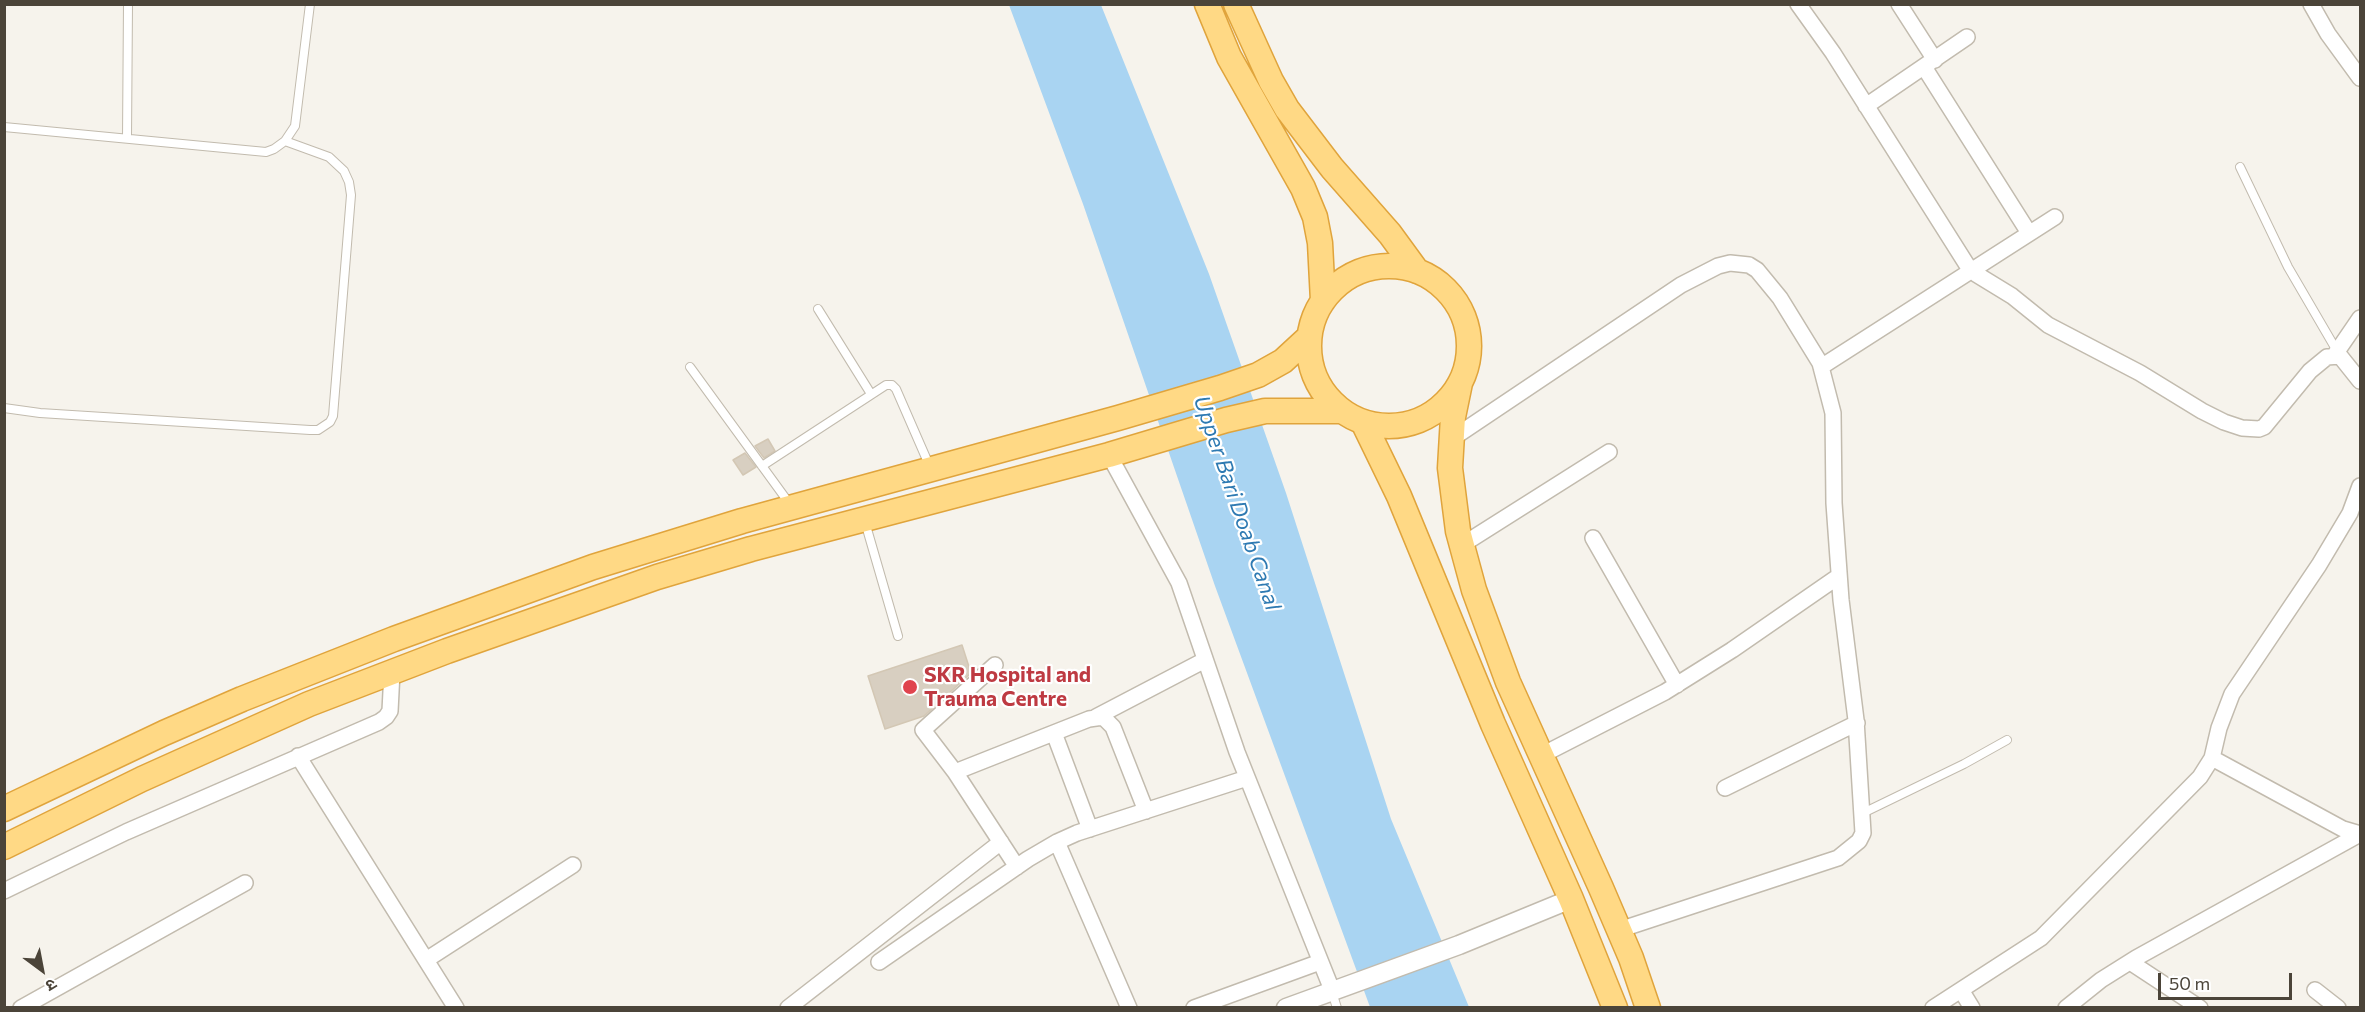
<!DOCTYPE html>
<meta charset="utf-8">
<style>
body{margin:0}
#map{position:relative;width:2365px;height:1012px;overflow:hidden;background:#f6f3ec;font-family:Commissioner,"Noto Sans Devanagari",sans-serif}
canvas{display:block}
.frame{position:absolute;inset:0;border:6px solid #4b4439;pointer-events:none}
.north{position:absolute;left:12px;top:940px;width:60px;height:60px;-webkit-text-stroke:4px #fff;paint-order:stroke;rotate:148deg;font-size:16px;font-weight:700;line-height:24px;text-align:center;color:#4b4439}
.north::after{content:'';display:block;margin:auto;width:21px;height:27px;background:#4b4439;clip-path:polygon(50% 0,100% 100%,50% 72%,0 100%)}
.scale{position:absolute;left:2158px;top:973px;width:134px;height:27px;box-sizing:border-box;border:3px solid #4b4439;border-top:0;padding-left:8px;font-size:18px;line-height:21px;white-space:nowrap;color:#4b4439;-webkit-text-stroke:4px #fff;paint-order:stroke}
</style>
<div id="map">
<canvas width="2365" height="1012"></canvas>
<div class="frame"></div>
<div class="north">उ</div>
<div class="scale">50 m</div>
</div>
<script>
const ctx = document.querySelector('canvas').getContext('2d');
ctx.lineJoin = 'round';
function fillPath(path, color) { ctx.fillStyle = color; ctx.fill(path, 'evenodd'); }
const toPath = rows => new Path2D(rows.map(r => 'M' + r).join(''));
function stroke(path, color, width, dash) { ctx.strokeStyle = color; ctx.lineWidth = width; ctx.lineCap = dash ? 'butt' : 'round'; ctx.setLineDash(dash || []); ctx.stroke(path); }
function write(font, color, halo, rows, align = 'center') {
  ctx.font = font + ' Commissioner,sans-serif'; ctx.lineWidth = 4.5; ctx.setLineDash([]); ctx.textBaseline = 'middle'; ctx.strokeStyle = halo; ctx.fillStyle = color; for (const [text, x, y, turn = 0] of rows) {
    ctx.save(); ctx.translate(x, y); ctx.rotate((+turn || 0) * Math.PI / 180); ctx.textAlign = isNaN(turn) ? turn : align; if (halo) ctx.strokeText(text, 0, 0); ctx.fillText(text, 0, 0); ctx.restore();
  }
}
fillPath(toPath([
 [1009,5,1101,5,1209,274,1286,493,1391,819,1469,1007,1370,1007,1215,586,1083,204]
]), '#a9d4f2');
const building = toPath([
 [768,439,775,451,764,458,755,446,768,439],
 [745,453,756,467,743,475,733,460,745,453],
 [962,645,971,673,924,716,885,729,868,676,962,645]
]);
fillPath(building, '#d8cfc1');
stroke(building, '#d3c7b4', 1.5);
const service = toPath([
 [4,127,266,152,274,149,285,141,295,126,310,4],
 [127,138,128,4],
 [2240,167,2288,267,2337,351],
 [818,309,871,394],
 [690,367,789,503],
 [4,408,40,413,310,430,318,430,330,422,333,416,351,195,349,182,344,171,329,157,285,141],
 [762,466,886,385,892,385,896,389,930,467],
 [865,522,898,636],
 [1863,813,1964,764,2007,740],
 [1332,992,1337,1008]
]);
const minor = toPath([
 [1798,4,1833,53,1967,265,1976,274,2012,296,2048,325,2140,373,2202,411,2224,422,2242,428,2259,429,2264,427,2310,371,2327,357,2340,356,2360,381],
 [1899,4,1935,60],
 [2311,4,2328,34,2360,78],
 [1924,67,2029,233],
 [1866,106,1967,37],
 [2334,356,2360,318],
 [1821,367,2055,217],
 [1450,440,1681,285,1718,266,1730,263,1749,265,1757,270,1780,298,1820,363,1833,413,1834,503,1841,600,1856,720,1863,833,1859,841,1838,858,1619,930],
 [1109,455,1179,583,1237,752,1332,990],
 [1593,538,1677,685],
 [1462,545,1609,452],
 [1096,717,1205,660],
 [1054,733,1090,829],
 [1542,755,1665,692,1732,650,1839,576],
 [298,756,456,1008],
 [2212,758,2343,829,2360,834],
 [955,772,923,730,995,665],
 [1725,788,1857,723],
 [1057,842,1129,1008],
 [1017,867,955,772,1089,719,1103,717,1113,727,1146,811],
 [4,891,126,832,379,722,386,717,390,711,392,672],
 [426,960,573,865],
 [879,962,1028,859,1057,842,1077,833,1247,778],
 [2130,962,2200,1008],
 [1961,990,1972,1008],
 [2315,990,2338,1008],
 [21,1008,245,883],
 [788,1008,1001,842],
 [1194,1008,1320,962],
 [1933,1008,2041,938,2200,777,2212,758,2219,728,2232,694,2319,565,2350,513,2360,486],
 [2066,1008,2101,980,2136,958,2360,834]
]);
const tertiary = toPath([
 [1286,1008,1459,945,1571,899]
]);
const trunk = toPath([
 [1207,4,1229,57,1303,188,1315,217,1320,243,1323,301],
 [1236,4,1271,81,1287,109,1332,168,1390,234,1417,271],
 '1309 346a80 80 0 1 1 160 0a80 80 0 1 1-160 0Z',
 [1460,383,1453,417,1450,468,1458,531,1474,590,1508,682,1601,888,1631,958,1648,1008],
 [1363,422,1399,496,1493,724,1571,899,1615,1008],
 [4,809,164,733,242,699,394,639,593,567,742,521,1118,418,1220,388,1258,375,1283,361,1309,337],
 [4,847,142,779,309,704,447,651,657,577,751,549,1109,455,1226,420,1265,411,1342,411]
]);
stroke(service, '#c2bbae', 10);
stroke(minor, '#c2bbae', 18);
stroke(tertiary, '#c2bbae', 21);
stroke(trunk, '#e0a43c', 27);
stroke(service, '#fff', 8);
stroke(minor, '#fff', 15);
stroke(tertiary, '#fff', 18);
stroke(trunk, '#ffd985', 24);
for (const [x, y, r, color] of [
 [910,687,8,"#e0444e"]
]) { const dot = new Path2D(); dot.arc(x, y, r, 0, 2 * Math.PI); ctx.fillStyle = color; ctx.fill(dot); stroke(dot, '#fff', 2); }
write('bold 21px', '#be3a42', '#fff', [
 ["SKR Hospital and",924,675],
 ["Trauma Centre",924,699]
], 'left');
write('italic 22px', '#2e7ab2', '#fff', [
 ["Upper Bari Doab Canal",1237,503,71]
]);
</script>
